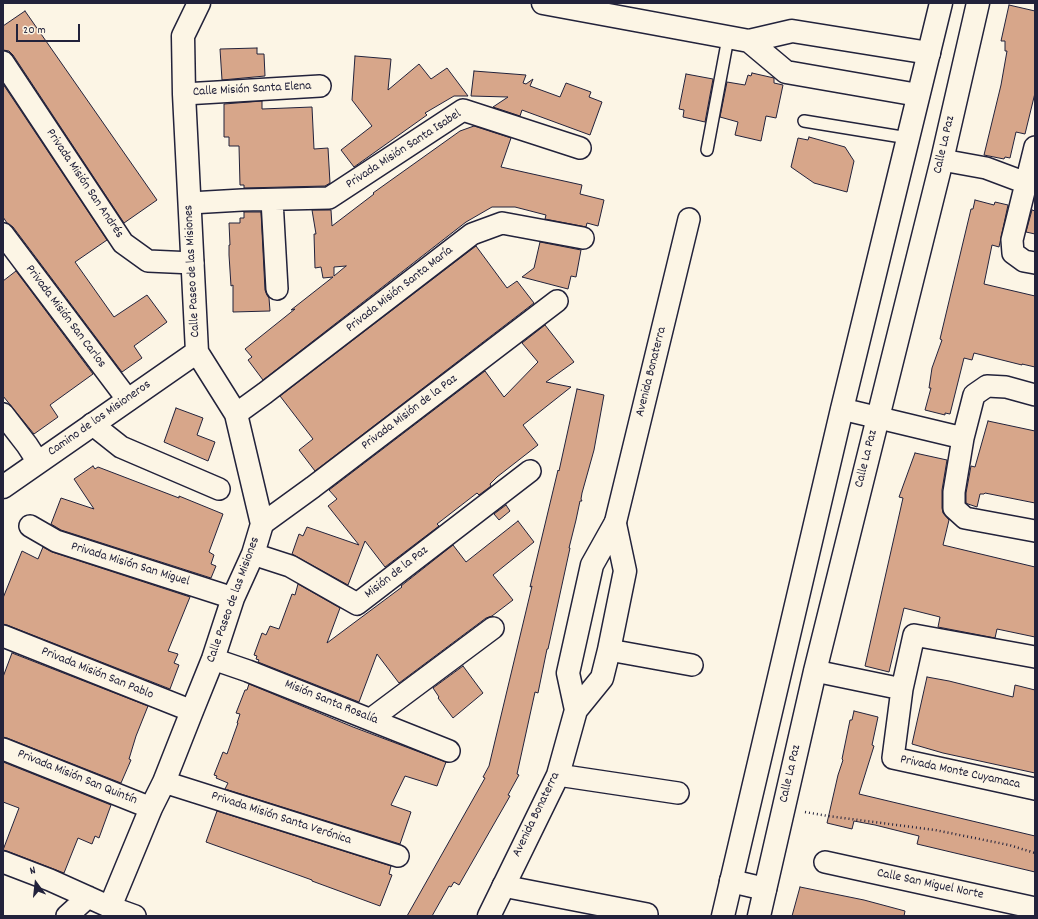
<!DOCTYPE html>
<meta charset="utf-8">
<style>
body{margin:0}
#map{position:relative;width:1038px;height:919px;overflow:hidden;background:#fcf5e5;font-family:Dekko,sans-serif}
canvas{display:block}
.frame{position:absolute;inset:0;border:4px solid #22223b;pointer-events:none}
.north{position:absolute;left:16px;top:863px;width:40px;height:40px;-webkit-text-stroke:3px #fcf5e5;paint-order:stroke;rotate:345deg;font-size:11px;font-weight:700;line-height:16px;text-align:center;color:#22223b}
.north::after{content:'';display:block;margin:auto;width:14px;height:18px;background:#22223b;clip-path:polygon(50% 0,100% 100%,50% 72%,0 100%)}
.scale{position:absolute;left:16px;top:24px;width:64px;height:18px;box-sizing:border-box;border:2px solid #22223b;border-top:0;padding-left:5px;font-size:12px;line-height:14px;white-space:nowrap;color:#22223b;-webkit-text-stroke:3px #fcf5e5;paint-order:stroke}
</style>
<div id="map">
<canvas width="1038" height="919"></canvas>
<div class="frame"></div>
<div class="north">N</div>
<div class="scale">20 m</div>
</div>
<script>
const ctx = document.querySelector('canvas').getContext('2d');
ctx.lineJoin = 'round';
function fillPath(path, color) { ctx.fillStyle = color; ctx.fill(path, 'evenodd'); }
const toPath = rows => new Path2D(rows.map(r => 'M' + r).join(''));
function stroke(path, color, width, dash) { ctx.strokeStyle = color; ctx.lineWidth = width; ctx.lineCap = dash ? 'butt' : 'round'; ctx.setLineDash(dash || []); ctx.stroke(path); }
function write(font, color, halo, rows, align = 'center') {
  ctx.font = font + ' Dekko,sans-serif'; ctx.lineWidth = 3; ctx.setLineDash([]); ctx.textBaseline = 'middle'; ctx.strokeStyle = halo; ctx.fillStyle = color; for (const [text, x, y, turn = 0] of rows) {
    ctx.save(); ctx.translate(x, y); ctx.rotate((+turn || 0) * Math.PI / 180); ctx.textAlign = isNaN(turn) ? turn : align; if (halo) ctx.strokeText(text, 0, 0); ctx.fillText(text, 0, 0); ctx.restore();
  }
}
const building = toPath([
 [1009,5,1035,11,1035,93,1025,134,1016,132,1010,158,1005,157,1004,159,984,155,1001,85,1007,51,1005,51,1005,41,1001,41,1009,5],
 [25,11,157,200,124,223,13,55,9,51,3,50,3,26,25,11],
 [257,48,257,54,264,54,265,76,222,80,220,49,257,48],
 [355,56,391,59,388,90,419,64,431,79,447,68,468,96,454,96,425,113,427,115,354,167,341,150,372,126,352,100,355,56],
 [474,71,526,75,523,83,526,84,533,79,530,86,560,97,566,83,591,92,589,97,602,102,590,135,522,110,520,116,493,107,508,97,471,96,474,71],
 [752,73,774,78,774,83,783,85,776,118,766,116,761,141,735,135,738,122,720,117,727,82,745,85,748,75,751,76,752,73],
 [686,74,713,79,705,122,683,117,684,110,679,109,686,74],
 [3,84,107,240,75,262,114,317,147,295,167,322,134,346,142,358,122,372,13,227,7,223,3,217,3,84],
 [262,101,262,109,312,107,314,149,328,148,330,183,325,186,244,188,244,185,240,185,239,146,229,146,229,137,224,137,224,104,262,101],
 [474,126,511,138,501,167,582,185,580,194,604,200,598,226,587,223,586,227,545,219,546,215,515,207,492,207,466,222,263,380,248,360,252,357,245,349,295,309,291,310,333,277,323,278,321,267,315,268,314,234,316,234,312,210,331,210,332,226,374,194,373,193,460,131,474,126],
 [346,266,334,276,334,267,346,266],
 [809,137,845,147,854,161,847,192,814,183,791,167,798,138,808,140,809,137],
 [975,200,994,205,995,202,1008,205,999,247,992,245,984,284,1035,296,1035,367,1022,364,1022,365,974,353,972,360,964,358,950,414,945,413,945,415,925,410,931,388,929,388,932,368,942,340,940,339,971,209,973,209,975,200],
 [1032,210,1035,211,1035,234,1026,232,1032,210],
 [244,212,261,212,265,290,267,295,269,298,270,311,233,312,233,285,231,286,229,255,229,245,230,245,229,223,240,223,240,218,244,218,244,212],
 [540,242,581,250,576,277,571,276,568,289,522,277,534,268,540,242],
 [476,246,507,288,517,281,534,303,315,471,299,450,313,439,280,396,476,246],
 [16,271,93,374,50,405,58,417,34,434,3,396,3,281,16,271],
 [545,325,574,362,546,382,571,387,523,425,538,445,497,477,490,484,491,486,479,495,477,493,437,524,439,526,385,567,365,541,348,585,292,554,299,534,303,536,307,527,359,545,328,506,337,499,329,490,485,371,504,397,538,362,522,343,545,325],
 [577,389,604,395,594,450,582,493,581,499,582,501,580,501,576,520,569,548,570,548,548,649,547,649,538,693,535,692,517,774,519,775,508,795,510,796,459,885,454,882,451,887,449,886,432,916,407,916,485,778,483,777,489,766,532,586,530,587,558,470,559,471,577,389],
 [176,408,203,418,197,435,215,442,208,461,164,442,176,408],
 [988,421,1035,431,1035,503,985,493,984,494,980,494,977,507,968,504,966,503,966,493,971,466,975,467,988,421],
 [915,453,947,460,942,490,942,508,943,513,949,520,943,545,1035,567,1035,637,997,629,995,638,938,627,940,617,904,608,889,672,865,666,903,498,899,497,915,453],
 [93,466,95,469,98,467,179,498,179,496,223,514,209,552,214,555,211,564,216,566,211,578,61,530,51,524,61,498,94,509,74,479,93,466],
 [506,505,510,511,499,520,494,514,506,505],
 [518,521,534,542,493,575,513,600,492,616,486,618,399,683,377,654,359,702,258,662,259,660,256,659,257,656,254,655,262,633,266,635,270,626,279,629,292,594,295,595,298,584,340,608,327,643,402,587,401,586,453,545,466,562,518,521],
 [43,547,52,552,190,597,168,651,178,654,174,663,179,665,170,689,7,625,3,624,3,598,22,551,38,559,43,547],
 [12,653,148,706,136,736,129,759,131,760,121,783,7,738,3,737,3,677,12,653],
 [463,666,483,693,453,718,438,698,439,697,433,688,463,666],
 [927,677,949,681,1013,697,1015,685,1035,690,1035,773,943,753,912,744,927,677],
 [249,684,353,727,446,762,437,786,405,776,391,805,411,812,400,844,225,789,228,783,216,778,217,776,214,775,223,752,227,754,238,723,237,723,240,714,236,713,245,690,247,690,249,684],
 [854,711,878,717,872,745,874,746,859,794,1035,836,1035,872,917,844,919,836,875,825,854,821,852,829,827,823,838,775,843,760,842,759,850,720,852,720,854,711],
 [3,762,111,805,99,838,95,836,92,844,78,838,64,873,7,851,3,850,19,808,3,802,3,762],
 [217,811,391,866,389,874,392,875,380,906,312,881,312,880,206,842,217,811],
 [800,887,864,900,905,911,904,916,792,916,800,887]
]);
fillPath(building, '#d7a68a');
stroke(building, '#22223b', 1);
const service = toPath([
 [804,121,908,138],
 [707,150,728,38]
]);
const minor = toPath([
 [3,62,123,243,148,261,193,263],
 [184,94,320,86],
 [1035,147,1012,240,1013,253,1024,261,1035,263],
 [942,160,986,168,1026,183],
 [272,200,277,289],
 [190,203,242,200,329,198,463,110,580,148],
 [3,234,128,400],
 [1035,395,1006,387,987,386,974,395,963,438,954,492,954,508,965,518,1035,531],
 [842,409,963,438],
 [3,414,27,445,38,462],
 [236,414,265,393,472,234,502,223,583,238],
 [92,424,121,447,219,489],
 [262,524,313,487,557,301],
 [615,524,689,219],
 [30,526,56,541,233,598],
 [253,554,290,566,357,604,530,471],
 [3,636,192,711],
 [609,650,692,665],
 [1035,657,914,635,902,689,893,758,1035,789],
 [213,659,248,671,449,751],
 [815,671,902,689],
 [371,719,493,628],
 [3,749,151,808],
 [558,775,678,793],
 [164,782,398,856],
 [3,862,50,880,110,907,135,916],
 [825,862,1035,908],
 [503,886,647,914],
 [67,916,88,897]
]);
const tertiary = toPath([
 [543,3,749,41,792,31,929,53],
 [749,41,786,72,918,95],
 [3,487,197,352],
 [576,710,568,673,592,565,615,524],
 [731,881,765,889],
 [110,907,151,808,164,782,192,711,213,659,233,598,253,554,262,524,236,414,197,352,184,94,183,36,199,3],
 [489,916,558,775,576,710,602,678,609,650,625,571,615,524]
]);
const secondary = toPath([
 [723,916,842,409,941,3],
 [759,916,815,671,942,160,978,3]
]);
stroke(service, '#22223b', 14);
stroke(minor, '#22223b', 24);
stroke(tertiary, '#22223b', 25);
stroke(secondary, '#22223b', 25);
stroke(toPath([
 [805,812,828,816,935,830,1009,845,1035,853]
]), '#22223b', 2.5, [1, 3]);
stroke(service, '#fcf5e5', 11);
stroke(minor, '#fcf5e5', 21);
stroke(tertiary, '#fcf5e5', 22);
stroke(secondary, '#fcf5e5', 22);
write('13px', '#22223b', '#fcf5e5', [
 ["Calle Misión Santa Elena",252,90,-3],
 ["Calle La Paz",945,145,-77],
 ["Privada Misión Santa Isabel",404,150,-33],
 ["Privada Misión San Andrés",84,184,56],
 ["Calle Paseo de las Misiones",193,271,-93],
 ["Privada Misión Santa María",400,290,-38],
 ["Privada Misión San Carlos",65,317,53],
 ["Avenida Bonaterra",652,372,-76],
 ["Privada Misión de la Paz",410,413,-37],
 ["Camino de los Misioneros",100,419,-35],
 ["Calle La Paz",867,459,-76],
 ["Privada Misión San Miguel",130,565,17],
 ["Misión de la Paz",397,573,-38],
 ["Calle Paseo de las Misiones",234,600,-70],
 ["Privada Misión San Pablo",97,674,22],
 ["Misión Santa Rosalía",331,703,22],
 ["Privada Monte Cuyamaca",960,773,12],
 ["Calle La Paz",791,774,-77],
 ["Privada Misión San Quintín",77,778,22],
 ["Avenida Bonaterra",537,815,-64],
 ["Privada Misión Santa Verónica",281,819,18],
 ["Calle San Miguel Norte",930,885,12]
]);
</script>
